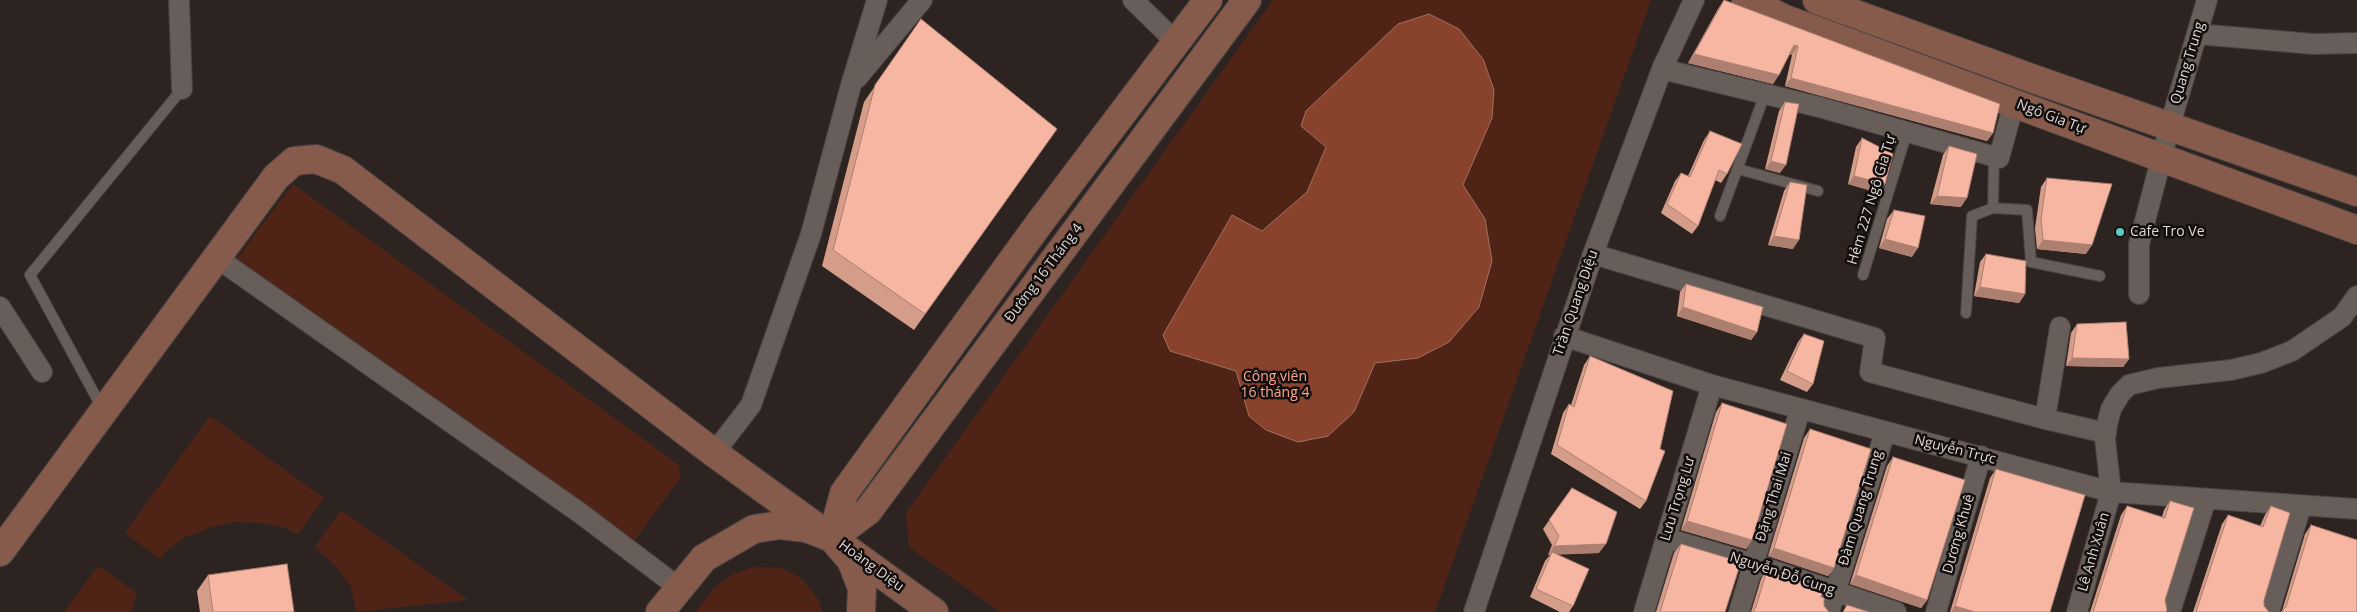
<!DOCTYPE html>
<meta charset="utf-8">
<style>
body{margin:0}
canvas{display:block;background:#2d2421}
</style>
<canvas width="2357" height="612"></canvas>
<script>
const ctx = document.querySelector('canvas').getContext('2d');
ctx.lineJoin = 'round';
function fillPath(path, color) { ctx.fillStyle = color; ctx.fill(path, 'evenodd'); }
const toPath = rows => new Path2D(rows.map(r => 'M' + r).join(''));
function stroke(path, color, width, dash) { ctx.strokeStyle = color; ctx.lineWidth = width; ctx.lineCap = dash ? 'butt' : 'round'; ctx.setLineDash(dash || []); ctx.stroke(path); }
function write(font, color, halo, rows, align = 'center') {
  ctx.font = font + ' "Open Sans",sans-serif'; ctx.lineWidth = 5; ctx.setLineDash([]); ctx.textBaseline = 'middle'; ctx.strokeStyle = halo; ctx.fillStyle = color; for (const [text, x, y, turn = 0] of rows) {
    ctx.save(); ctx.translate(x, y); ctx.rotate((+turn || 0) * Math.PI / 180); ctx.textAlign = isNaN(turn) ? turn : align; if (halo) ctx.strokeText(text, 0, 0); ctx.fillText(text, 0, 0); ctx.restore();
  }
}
fillPath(toPath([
 [1273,0,1651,0,1435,612,1000,612,909,547,906,513],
 [293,184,679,465,681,477,634,541,236,260],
 [210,416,324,498,298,534,282,527,260,523,234,522,212,527,186,537,167,550,160,559,125,533],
 [341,510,468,600,356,612,351,586,334,564,315,547],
 [98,566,137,593,132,612,64,612],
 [754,567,782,568,802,579,819,600,822,612,696,612,713,589,733,574]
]), '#4f2416');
const water = toPath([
 [1429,14,1459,29,1483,59,1494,90,1492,118,1463,185,1485,219,1492,261,1479,307,1449,342,1418,358,1375,363,1354,412,1328,436,1298,442,1266,430,1249,416,1236,371,1170,351,1163,335,1232,215,1262,231,1307,192,1326,147,1301,126,1306,111,1398,24,1429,14]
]);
fillPath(water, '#89432d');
stroke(water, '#a37060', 1);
const lane = toPath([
 [1738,169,1818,191],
 [1993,208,2027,210,2031,262,2100,276],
 [1720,216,1765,94],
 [1863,275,1907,132],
 [1966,313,1972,216,1993,208,1994,156],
 [102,408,30,275,182,89]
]);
const street = toPath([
 [179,0,182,89],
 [1133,0,1176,42],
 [2197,34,2313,44,2357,43],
 [1662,69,1819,107,1999,158,2014,103],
 [857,78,922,0],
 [1593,254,1875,338,1870,372,2045,419],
 [217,258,580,513,678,587],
 [2139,294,2139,244,2170,125,2207,0],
 [0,307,42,372],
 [2060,327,2045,419,2106,433],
 [1564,336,1712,385,2111,492,2357,509],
 [714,453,751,405,811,234,851,85,877,0],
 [1666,538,1754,564,1896,612],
 [1474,612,1593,254,1662,69,1694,0],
 [1644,612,1712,385],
 [1739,612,1800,410],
 [1829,612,1885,432],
 [1936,612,1981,456],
 [2077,612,2111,492,2105,439,2107,425,2111,409,2120,394,2129,385,2158,378,2231,370,2261,363,2292,351,2342,317,2357,296],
 [2170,612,2206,499],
 [2269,612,2301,506]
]);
const secondary = toPath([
 [1746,0,1785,19,2357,230],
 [1817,0,2034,79,2357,192],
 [832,538,868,511,1247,0],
 [832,538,844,493,1038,225,1208,0],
 [0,552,276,177,294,161,316,159,343,170,714,453,934,612],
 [660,612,704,558,754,529,780,525,806,528,832,538,851,560,862,588,861,612]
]);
stroke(lane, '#4a4240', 12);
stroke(street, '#4a4240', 22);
stroke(secondary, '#4a4240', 30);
stroke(lane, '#675d59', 10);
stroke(street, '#675d59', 20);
stroke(secondary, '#865b4c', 28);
fillPath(toPath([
 [1724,0,1993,133,1987,141,1785,86,1792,55,1790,54,1773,84,1688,63,1718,9],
 [921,19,1057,129,914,330,822,266,864,102],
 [1785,102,1780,173,1765,169,1779,111],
 [1710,131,1727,174,1721,183,1715,180,1698,226,1692,234,1661,213,1675,181,1681,173,1688,176,1704,140],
 [1862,138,1879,193,1848,184,1856,147],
 [1949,146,1961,207,1930,204,1943,155],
 [2047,178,2086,254,2037,249,2035,228,2041,187],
 [1790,182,1793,249,1768,245,1784,191],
 [1894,210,1912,257,1879,248,1887,219],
 [1986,254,2025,294,2019,303,1974,296,1980,262],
 [1686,284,1757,332,1751,340,1677,316,1680,292],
 [2077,324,2129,359,2123,367,2066,366,2071,333],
 [1804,334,1813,384,1807,392,1780,380,1798,342],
 [1590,356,1646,501,1640,509,1551,454,1563,413,1569,404,1571,405,1584,365],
 [1722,403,1752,540,1746,549,1681,530,1716,412],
 [1810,429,1834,568,1828,576,1768,556,1804,438],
 [1893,457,1927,600,1921,608,1850,584,1887,466],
 [1996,469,2050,612,1950,612,1990,478],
 [1572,488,1599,553,1556,554,1573,606,1569,612,1560,612,1530,597,1545,561,1550,555,1548,555,1552,545,1543,529],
 [2170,501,2165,600,2166,612,2090,612,2121,515,2127,506,2162,517,2164,510],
 [2271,506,2264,600,2264,606,2269,612,2193,612,2222,524,2228,515,2260,526,2265,515],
 [2311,525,2357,540,2282,611,2305,534],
 [1681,544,1725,612,1656,612,1674,553],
 [1767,570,1821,597,1824,606,1829,612,1751,612,1761,579],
 [208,575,294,612,200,612,197,591]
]), '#d49d8a');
fillPath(toPath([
 [1794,45,1798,46,1792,55,1788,53],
 [1694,54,1779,75,1773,84,1688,63],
 [1791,78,1993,133,1987,141,1785,86],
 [1771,161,1786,165,1780,173,1765,169],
 [1854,176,1885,184,1879,193,1848,184],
 [1937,196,1967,198,1961,207,1930,204],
 [1774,236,1799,240,1793,249,1768,245],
 [1885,239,1918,248,1912,257,1879,248],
 [2043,240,2092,245,2086,254,2037,249],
 [1980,287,2025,294,2019,303,1974,296],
 [1683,307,1757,332,1751,340,1677,316],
 [2072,358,2129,359,2123,367,2066,366],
 [1687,521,1752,540,1746,549,1681,530],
 [1606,544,1599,553,1551,555,1552,552,1550,555,1548,555,1554,546],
 [1774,548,1834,568,1828,576,1768,556],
 [1856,575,1927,600,1921,608,1850,584],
 [1955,606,1975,612,1951,612]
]), '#ac7f71');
const building = toPath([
 [1724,0,2000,104,1993,133,1791,78,1798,46,1794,45,1779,75,1694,54,1724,0],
 [921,19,1057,129,925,314,833,250,875,85,921,19],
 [1785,102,1799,104,1786,165,1771,161,1785,102],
 [1710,131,1742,144,1727,174,1719,170,1698,226,1667,204,1681,173,1690,177,1710,131],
 [1862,138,1893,154,1885,184,1854,176,1862,138],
 [1949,146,1977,154,1967,198,1937,196,1949,146],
 [2047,178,2112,184,2092,245,2043,240,2041,219,2047,178],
 [1790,182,1807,185,1799,240,1774,236,1790,182],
 [1894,210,1925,216,1918,248,1885,239,1894,210],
 [1986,254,2026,261,2025,294,1980,287,1986,254],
 [1686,284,1763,307,1757,332,1683,307,1686,284],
 [2126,322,2129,359,2072,358,2077,324,2126,322],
 [1804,334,1824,341,1813,384,1787,371,1804,334],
 [1590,356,1673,391,1660,449,1665,451,1646,501,1557,445,1569,404,1574,407,1590,356],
 [1722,403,1787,424,1752,540,1687,521,1722,403],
 [1810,429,1871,449,1834,568,1774,548,1810,429],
 [1893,457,1965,480,1927,600,1856,575,1893,457],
 [1996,469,2085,495,2050,612,1975,612,1955,606,1996,469],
 [1572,488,1617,512,1606,544,1554,546,1559,536,1549,520,1572,488],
 [2170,501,2194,508,2165,600,2167,610,2166,612,2093,612,2127,506,2165,518,2170,501],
 [2271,506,2290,513,2264,600,2264,606,2269,612,2196,612,2228,515,2263,527,2271,506],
 [2311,525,2357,540,2357,612,2281,612,2286,607,2311,525],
 [1681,544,1741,562,1725,612,1660,612,1681,544],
 [1552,552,1589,569,1573,606,1536,589,1552,552],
 [287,564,294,612,213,612,208,575,287,564],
 [1767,570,1823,589,1821,597,1824,598,1824,606,1829,612,1753,612,1756,607,1767,570],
 [1847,605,1869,612,1843,612,1847,605]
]);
fillPath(building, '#f6b6a1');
stroke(building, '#ac7f71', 1);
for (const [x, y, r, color] of [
 [2120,232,5,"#55cec5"]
]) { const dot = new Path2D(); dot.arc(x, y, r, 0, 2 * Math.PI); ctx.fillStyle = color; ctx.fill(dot); stroke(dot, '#120e0d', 2); }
write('14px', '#dfd9d7', '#120e0d', [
 ["Quang Trung",2188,63,-73],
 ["Ngô Gia Tự",2051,117,21],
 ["Hẻm 227 Ngô Gia Tự",1872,200,-73],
 ["Đường 16 Tháng 4",1044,273,-53],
 ["Trần Quang Diệu",1576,303,-71],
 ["Nguyễn Trực",1955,450,14],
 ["Đặng Thai Mai",1774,497,-73],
 ["Lưu Trọng Lư",1678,499,-73],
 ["Đàm Quang Trung",1861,508,-73],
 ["Dương Khuê",1959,534,-74],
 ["Lê Anh Xuân",2094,552,-74],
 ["Hoàng Diệu",871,566,36],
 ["Nguyễn Đỗ Cung",1782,574,18]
]);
write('14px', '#dfd9d7', '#120e0d', [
 ["Cafe Tro Ve",2130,232]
], 'left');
write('14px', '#fba88e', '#120e0d', [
 ["Công viên",1275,377],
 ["16 tháng 4",1275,393]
]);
</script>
